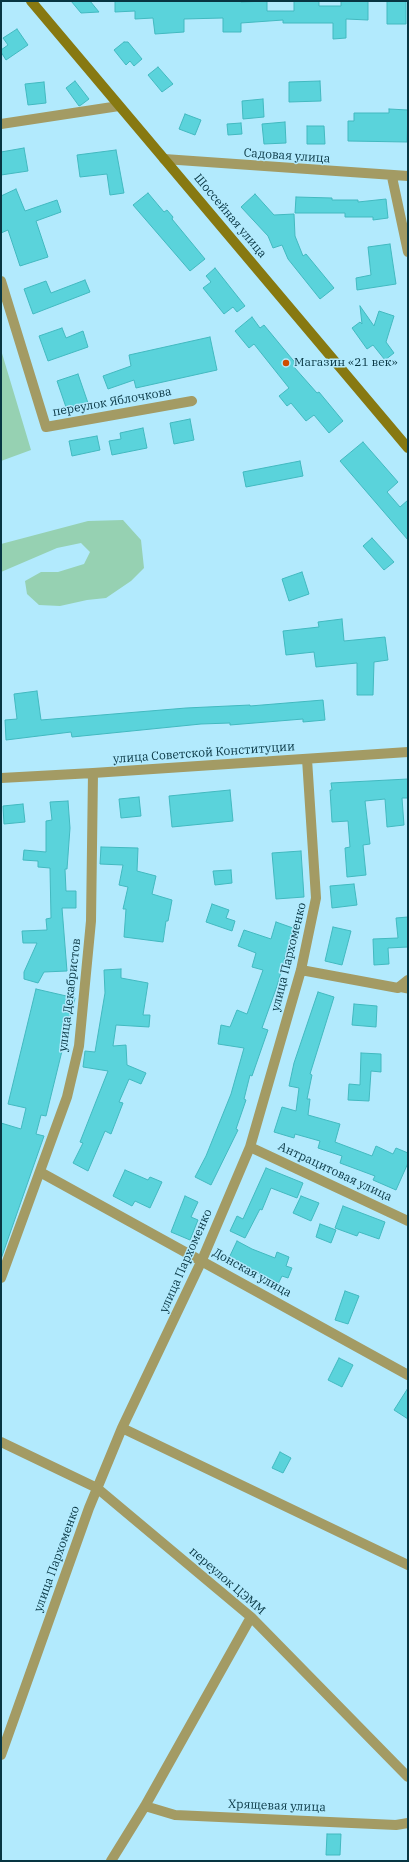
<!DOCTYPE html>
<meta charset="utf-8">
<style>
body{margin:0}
#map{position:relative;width:409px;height:1862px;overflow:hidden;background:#b2eafd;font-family:"IBM Plex Serif",serif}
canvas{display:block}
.frame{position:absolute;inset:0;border:2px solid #073542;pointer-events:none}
</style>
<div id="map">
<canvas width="409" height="1862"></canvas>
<div class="frame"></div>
</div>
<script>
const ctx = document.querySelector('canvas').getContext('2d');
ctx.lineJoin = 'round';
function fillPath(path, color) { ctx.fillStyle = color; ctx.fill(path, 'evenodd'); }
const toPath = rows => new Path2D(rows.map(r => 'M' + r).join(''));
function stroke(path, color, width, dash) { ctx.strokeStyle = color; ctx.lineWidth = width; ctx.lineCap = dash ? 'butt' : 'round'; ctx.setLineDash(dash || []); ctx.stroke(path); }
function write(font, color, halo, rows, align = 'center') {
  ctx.font = font + ' "IBM Plex Serif",serif'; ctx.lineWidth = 3; ctx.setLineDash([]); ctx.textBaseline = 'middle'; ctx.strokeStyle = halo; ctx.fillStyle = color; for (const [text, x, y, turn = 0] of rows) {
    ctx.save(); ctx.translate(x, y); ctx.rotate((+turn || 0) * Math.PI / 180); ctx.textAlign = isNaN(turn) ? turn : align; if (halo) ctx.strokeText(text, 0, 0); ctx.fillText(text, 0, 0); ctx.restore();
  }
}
fillPath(toPath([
 [1,350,31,450,1,461],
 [123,520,141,540,144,568,131,581,106,598,87,600,60,606,39,605,27,594,25,581,41,572,58,572,84,564,90,552,81,543,57,548,1,572,1,544,88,521]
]), '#96d1b2');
const building = toPath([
 [71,1,90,1,99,12,81,13,71,1],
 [115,1,240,1,241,2,267,1,267,11,294,11,294,1,319,1,319,6,341,6,341,1,368,1,368,20,346,19,346,38,333,39,333,23,283,23,283,20,241,23,241,32,223,32,223,18,184,19,184,32,155,34,153,18,135,19,135,11,115,12,115,1],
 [387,1,406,1,406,24,387,24,387,1],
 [17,29,28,45,6,60,1,52,1,50,8,45,3,38,17,29],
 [124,42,128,42,142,59,134,66,130,61,126,65,114,50,124,42],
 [158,67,173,84,162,92,148,75,158,67],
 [75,81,89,99,81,105,79,106,66,88,75,81],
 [320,81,321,101,289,102,289,82,320,81],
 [44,82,46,103,28,105,25,84,44,82],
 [263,99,264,117,243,119,242,101,263,99],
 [389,109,408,110,407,142,348,141,348,121,354,121,354,113,389,113,389,109],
 [185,114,201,120,195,135,179,129,185,114],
 [285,122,286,143,264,144,262,124,285,122],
 [241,123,242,134,228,135,227,124,241,123],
 [307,126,324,126,325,144,307,144,307,126],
 [24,148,28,171,1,175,1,152,24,148],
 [116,150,124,193,110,195,107,174,80,177,77,155,116,150],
 [16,189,25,211,57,200,61,212,36,221,48,257,20,266,8,230,1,233,1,196,16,189],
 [148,193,164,212,167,210,173,217,172,219,205,259,190,271,133,205,148,193],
 [255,194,274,215,294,214,295,236,303,256,306,254,334,288,320,299,288,259,282,245,273,248,268,236,241,207,255,194],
 [296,197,332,198,332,200,358,200,358,202,386,199,388,218,373,220,373,217,345,217,345,213,295,213,296,197],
 [390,244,396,284,357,290,356,278,371,275,368,247,390,244],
 [215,268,245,306,237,312,233,307,224,314,203,288,211,282,206,276,215,268],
 [85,280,90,292,33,314,24,289,46,281,51,293,85,280],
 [360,306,374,326,379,311,394,316,386,342,394,353,385,360,373,345,367,349,352,328,360,322,362,324,360,306],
 [252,317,260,328,264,325,297,365,294,367,317,393,319,392,343,421,329,433,314,415,306,421,291,403,287,406,279,396,289,388,254,344,249,348,235,331,252,317],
 [62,328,66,338,83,331,88,347,48,361,39,336,62,328],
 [210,337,217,370,136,388,134,380,108,389,103,376,131,366,129,355,210,337],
 [78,374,89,406,68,413,57,381,78,374],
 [190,419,194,440,174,444,170,423,190,419],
 [143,428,147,448,112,455,109,441,121,439,120,433,143,428],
 [97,436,100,450,72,456,69,441,97,436],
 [363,442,398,482,387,492,400,507,408,500,408,540,340,461,363,442],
 [300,461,303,476,246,487,243,472,300,461],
 [372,538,394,562,384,570,363,546,372,538],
 [302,572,309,594,289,601,282,579,302,572],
 [342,619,344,641,385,637,388,660,374,662,373,695,357,695,357,663,316,667,314,652,286,655,283,631,319,627,318,622,342,619],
 [37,691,41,720,186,708,250,705,250,706,323,700,325,720,303,722,303,719,230,725,230,723,201,724,72,737,71,732,6,740,5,720,17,719,14,694,37,691],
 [408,779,408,798,402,798,404,825,387,827,385,799,365,801,370,844,363,845,366,875,347,877,345,848,350,847,348,821,332,822,330,790,332,790,331,783,408,779],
 [230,790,233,821,172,827,169,796,230,790],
 [139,797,141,816,121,818,119,799,139,797],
 [68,801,70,828,67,869,65,869,66,891,76,891,76,908,62,908,67,971,44,972,38,983,24,979,24,972,37,943,23,943,22,931,47,930,46,919,51,918,50,868,38,867,38,861,23,860,24,850,46,852,46,821,52,820,50,802,68,801],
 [23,804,25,822,4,824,3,806,23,804],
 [101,847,138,848,137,871,156,876,152,894,172,900,168,921,166,921,163,942,124,937,126,909,123,909,128,887,119,885,123,865,100,864,101,847],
 [301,851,304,897,276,899,272,853,301,851],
 [231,870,232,883,215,885,213,871,231,870],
 [354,884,357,905,332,908,330,886,354,884],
 [212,904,229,910,226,918,235,921,232,931,206,922,212,904],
 [408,917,408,947,388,948,389,964,374,965,373,939,398,938,396,918,408,917],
 [276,922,293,928,277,986,262,1028,268,1030,252,1076,250,1075,244,1099,246,1100,236,1129,238,1130,211,1185,195,1177,206,1156,231,1094,244,1048,218,1044,221,1025,230,1027,237,1010,247,1014,263,970,252,967,256,953,238,946,244,930,271,939,276,922],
 [333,927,351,931,342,965,325,961,333,927],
 [121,969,121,978,148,983,143,1015,150,1015,149,1027,116,1025,113,1046,126,1045,127,1065,146,1073,141,1084,129,1079,119,1102,123,1103,111,1134,105,1131,88,1171,73,1163,83,1143,80,1142,108,1071,83,1067,85,1051,95,1052,105,993,104,970,121,969],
 [36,989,75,998,46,1116,41,1115,36,1134,44,1136,1,1259,1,1123,21,1129,26,1108,8,1104,36,989],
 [318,992,334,997,310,1074,312,1075,307,1099,310,1099,308,1115,340,1124,335,1142,372,1156,376,1146,393,1154,396,1148,408,1153,408,1163,396,1190,373,1180,375,1176,340,1163,342,1156,318,1148,320,1141,295,1134,294,1138,274,1132,282,1107,296,1111,299,1088,289,1086,294,1063,318,992],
 [354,1004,377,1006,376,1027,352,1025,354,1004],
 [361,1053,381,1054,381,1072,371,1071,369,1101,348,1100,349,1084,360,1085,361,1053],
 [266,1168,303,1183,297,1198,271,1188,262,1210,260,1209,245,1238,230,1231,237,1216,243,1219,266,1168],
 [125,1170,148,1180,150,1177,162,1182,150,1208,135,1201,132,1206,113,1196,125,1170],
 [185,1196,198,1202,191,1217,198,1220,190,1240,171,1232,185,1196],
 [301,1196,319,1203,311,1221,293,1213,301,1196],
 [343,1206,385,1222,379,1239,359,1232,357,1236,335,1228,343,1206],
 [320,1224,336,1230,331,1243,316,1237,320,1224],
 [237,1241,252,1249,275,1258,277,1252,289,1257,286,1266,292,1268,288,1278,282,1276,278,1284,259,1277,260,1274,228,1260,237,1241],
 [345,1291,359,1296,348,1324,335,1320,345,1291],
 [339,1358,353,1365,342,1387,328,1380,339,1358],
 [408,1388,408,1419,394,1410,408,1388],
 [280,1452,291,1458,283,1473,272,1468,280,1452],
 [327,1834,341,1834,340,1855,326,1855,327,1834]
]);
fillPath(building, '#5ad3db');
stroke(building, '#42b9c0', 1);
stroke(toPath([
 [398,988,408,990]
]), '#a39b64', 7);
stroke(toPath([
 [1,124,119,106],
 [164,159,408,176],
 [392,177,408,252],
 [1,281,46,427,192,401],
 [1,778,93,773,408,752],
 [301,970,398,988,408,980],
 [250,1147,408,1221],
 [40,1172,408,1375],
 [1,1278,67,1097,79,1046,91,921,93,773],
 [122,1428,408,1565],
 [1,1442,97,1488,251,1617,408,1777],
 [1,1755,89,1508,122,1428,202,1260,250,1147,301,970,316,898,307,759],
 [145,1806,175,1815,396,1825,408,1823],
 [111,1861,145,1806,251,1617]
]), '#a39b64', 10);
stroke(toPath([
 [31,1,408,448]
]), '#877911', 10);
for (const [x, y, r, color] of [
 [286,363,4,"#d04c01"]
]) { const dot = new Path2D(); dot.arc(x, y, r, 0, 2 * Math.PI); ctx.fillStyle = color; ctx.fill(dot); stroke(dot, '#b2eafd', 1.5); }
write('12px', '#073542', '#b2eafd', [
 ["Садовая улица",287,156,4],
 ["Шоссейная улица",230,216,50],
 ["переулок Яблочкова",112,402,-10],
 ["улица Советской Конституции",204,753,-4],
 ["улица Пархоменко",289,957,-76],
 ["улица Декабристов",70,995,-83],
 ["Антрацитовая улица",335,1172,25],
 ["улица Пархоменко",186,1261,-66],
 ["Донская улица",252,1273,29],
 ["улица Пархоменко",57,1559,-70],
 ["переулок ЦЭММ",227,1581,41],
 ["Хрящевая улица",277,1806,2]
]);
write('12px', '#073542', '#b2eafd', [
 ["Магазин «21 век»",294,363]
], 'left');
</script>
